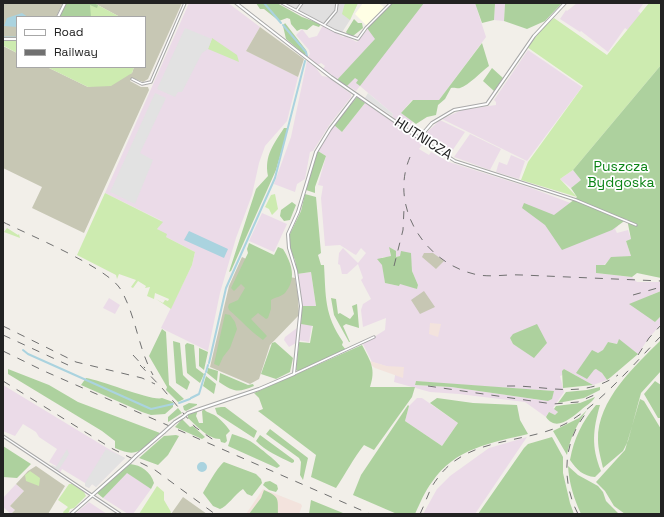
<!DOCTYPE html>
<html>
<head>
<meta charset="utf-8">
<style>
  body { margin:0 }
  #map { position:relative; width:664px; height:517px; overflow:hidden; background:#f2efe9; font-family:"Space Grotesk",sans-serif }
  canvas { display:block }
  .frame { position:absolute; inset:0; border:4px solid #222; pointer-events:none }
  .legend { position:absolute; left:16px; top:16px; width:130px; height:52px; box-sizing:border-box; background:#fff; border:1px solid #a7a7a7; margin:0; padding:5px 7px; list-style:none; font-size:12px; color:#222 }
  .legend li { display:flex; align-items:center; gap:8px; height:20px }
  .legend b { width:20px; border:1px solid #a7a7a7 }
</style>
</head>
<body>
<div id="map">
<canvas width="664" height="517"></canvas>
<div class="frame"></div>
<ul class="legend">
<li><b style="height:5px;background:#fff"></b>Road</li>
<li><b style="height:5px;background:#707070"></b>Railway</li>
</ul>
</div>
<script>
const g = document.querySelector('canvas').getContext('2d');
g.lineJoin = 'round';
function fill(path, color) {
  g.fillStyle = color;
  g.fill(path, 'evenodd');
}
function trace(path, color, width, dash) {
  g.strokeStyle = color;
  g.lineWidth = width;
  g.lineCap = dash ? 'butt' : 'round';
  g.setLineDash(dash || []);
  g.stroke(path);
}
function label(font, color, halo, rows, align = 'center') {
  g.font = font + ' "Space Grotesk",sans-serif';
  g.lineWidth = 3.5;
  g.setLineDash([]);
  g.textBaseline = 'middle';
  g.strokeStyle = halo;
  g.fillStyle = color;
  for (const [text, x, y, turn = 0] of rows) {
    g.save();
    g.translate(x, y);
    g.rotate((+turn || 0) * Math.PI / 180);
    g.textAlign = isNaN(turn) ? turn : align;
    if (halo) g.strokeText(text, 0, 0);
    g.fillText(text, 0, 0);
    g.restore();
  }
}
const residential = new Path2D(`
  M281,3h77l-8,17 -9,14z`);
const industrial = new Path2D(`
  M189,3h38l4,2 29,22 -14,24 52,26 -11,44 -22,25 -6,17 -7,32 -16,43 -16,55 -12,58 -47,-23 31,-63 3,-13 -29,-15 -9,-8 5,-8 -57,-28z
  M392,3h83l11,34 -47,63h-27l-11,13 12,8 -5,7 -12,-8 -4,-4 1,-2 -33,-28 -4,5 -33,-22 2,-3 -4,-3 -3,2 -10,-8 2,-3 -1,-4 -13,-15 6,-6 7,9 8,-2 6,-11 20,12 2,-1 12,6 11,-13 -1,-1z
  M577,3h67l-6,8 8,7 -13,16 -8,-6 -17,24 -27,-21 -1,1 -20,-13 6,-9 1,1z
  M495,4h10l-1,17 -10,-1z
  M528,50l54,37 -55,74 -85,-42 20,-9 34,-5v-3l-2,-2z
  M307,61l9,7 6,8 6,1 23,17v3l-21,27 -17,27 -3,1 -5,27 -8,5 -2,8 -21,-8 17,-47z
  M365,103l58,40 -4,6 10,6 2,-3 18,10 82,26 87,33v5l-3,3 2,4 11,-3 3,9 -5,2 5,15 -20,2 -15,15 36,4 5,5h24v9l-10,4 4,27 6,-6v8l-13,15 -10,15 -19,-14 -2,4 -9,-2 -5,9 -5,2 -4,17 3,-1 5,4 5,7 -14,5 -29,-16 -1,6 -3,1 4,16 -11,16 5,3 -3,5 -6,-4 -3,5 -21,-15 -66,-8 -29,-2 -36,-10 2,-13 -24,-7 -9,-18 22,-14 1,-12 -23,9 -2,-17 2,-6 8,-5 -10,-19 2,-2 -5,-14 -11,10h-5l-2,-9 -2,-1 1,-11 4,-5 15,15 8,-10 -5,-5 -5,7 -2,-1 -14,-9 -15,1 -4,-48 2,-12 -5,-1 8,-29 -8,-5 16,-26 8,7zM389,248l7,9 14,-4 2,18 6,14 -1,4 -8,-4 -9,-1 -1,2 -14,-3 -3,-26h9zM510,338l37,5 -12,14 -22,-13zM416,381l48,4 89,6 -5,10 -97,-14 -36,-2z
  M440,120l25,12 -15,22 -27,-18z
  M470,134l31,15 -11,21 -36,-13z
  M511,155l14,6 -6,18 -23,-7 3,-10 8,3z
  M573,170l8,10 -10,8 -11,-9z
  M262,213l25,11 -13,28 -25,-11z
  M311,272l5,35 -14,-1 -5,-32z
  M109,298l11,7 -5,9 -12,-6z
  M301,324l11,1 -3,17 -11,-2z
  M297,328l-1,15 -7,4 -5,-7 1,-3z
  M3,385l104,63 18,10 -29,29 -4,-3 -3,4 -4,-2v-3l-23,-14 -2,4 -6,-4 2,-3 -7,-4 8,-13 -18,-12 -3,-5 -13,-8 -8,12 -12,-5z
  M417,398h5l36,25 -16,23 -37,-25 4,-15z
  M527,437l-52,77h-52l14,-25 13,-13 39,-28z
  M127,472l24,17 -18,25h-5l-25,-16z
  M16,484l8,7 -14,15 5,4 -4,4 -8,-7v-9z
  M89,502l18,12h-32z`);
const education = new Path2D(`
  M363,3h15l6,4 -17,19 -12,-12z`);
const military = new Path2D(`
  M430,323l11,1 -3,13 -9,-3z
  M370,361l16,5 18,1 -1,11 -28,-10 -4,-3z
  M263,489l38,15 1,2 -3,8h-53z`);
const construction = new Path2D(`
  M3,3h60l-7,14h-39v21h-14z
  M94,3h88l-34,76 -5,3 -11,-4 -2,3 11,6h7l1,3 -65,143 -52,-25 10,-21 -39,-19v-122l14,7v14h30l41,20 44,-14 2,-6h11v-50h-25z
  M260,27l44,32 -6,18 -52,-26z
  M424,253h9l11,8 -8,8 -14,-12z
  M242,257l38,18 15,3 3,18 1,19 -29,30 -11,34 -9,5 -40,-17 19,-81z
  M424,291l11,16 -15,7 -9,-14z
  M36,466l29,20 -17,28h-37l4,-4 -5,-4 14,-15 -8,-7 12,-13z
  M183,497l24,17h-36z`);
const grass = new Path2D(`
  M67,3h27l26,14h-61z
  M345,3h13l-8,17 -8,-6z
  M649,3h12v62l-88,105 -13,9 17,18 -56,-17 7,-18 55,-76 -56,-39 17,-20 10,-9 53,37z
  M212,38l25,17 2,7 -31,-13z
  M4,40l13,1v12l-13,-7z
  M47,67h87l-2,6 -21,13 -23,1z
  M105,193l58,29 -6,7 10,5 -1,3 29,15 -3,13 -21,44 -15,-10 7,4 2,-3 -8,-3 11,4 1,-2 -14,-6 -1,6 -7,-3 3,-9 -5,1 1,-2 -8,-5 -5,7 -2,-1 5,-7 -17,-6 -2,5 -1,-4 -39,-20z
  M275,194l3,15 -6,6 -3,-6 -4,-2 6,-12z
  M7,228l11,7 1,-1 1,4 -16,-6z
  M30,471l10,7 -1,8 -13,-5 -1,-6z
  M69,484h3l12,8 2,4 -12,12 -4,1 -2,5h-4l-1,-2 5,-5 -10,-7z
  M157,486l7,6v8l7,12 -1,2h-31z`);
const forest = new Path2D(`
  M67,3h27l4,2 -1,3 -7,-3 1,12h-32z
  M256,3h21l25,14 19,7 -2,3 -6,-2 -6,5 -6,-1 -4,2 -6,-7 -1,-5 -3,-1 -8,3 -15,-12h-4z
  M392,3h32l-64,83 -4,-3 2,-3 -3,-2 -8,8 -10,-6 38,-41 -8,-11z
  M475,3h87l-17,18 -18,8 -23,-8 1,-17h-10l-1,16 -12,3z
  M354,19l4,4h4l1,5 -10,8 -5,-1 -2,-3z
  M285,23l21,27 1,3 -2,2 -19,-16 -3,-13z
  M482,43l7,23c-8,6 -20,19 -29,22 -2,1 -6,-1 -9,0l-6,11 -7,6 -2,10 -9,2 -11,7 -15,-11 12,-13h26z
  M661,65v213l-24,-5 -5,4 -36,-4v-8h9l6,-8 20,-1 -5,-15 5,-2 -4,-20 -15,11 -50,20 -17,-25 -23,-17 2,-5 30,12 21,-16 2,-2 -6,-9 10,-8 -8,-10z
  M492,68l11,10 -9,13 -11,-10z
  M357,97l8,6 -23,29 -8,-7z
  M284,128h3v4l-11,38 -45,101 -2,1 27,-83 12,-13c-4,-21 6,-32 16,-48z
  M318,151l8,5 -11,31v6l-9,-3 6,-28z
  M305,194l11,3 5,56 -3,2 3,10h3c2,32 0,49 19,77l-1,3 4,5 -48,21 -2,-1 3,-28 11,1 3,-17 -12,-2 1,-18h14l-5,-34 -14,2 -2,-14 -7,-14 1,-10 12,-25z
  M292,202l4,3 -6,15 -6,1 -4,-5 1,-6z
  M249,243l25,12 4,-8 5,2c9,15 14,30 2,44 -4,4 -10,4 -14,7v9l-3,9 -2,1 -8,-6 -7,6 16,17 -4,4c-13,-9 -22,-20 -34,-30l-1,-3 1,-3 9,-4 7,-12 -4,-4 -7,7 -3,-3 17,-35 -1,-4z
  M389,247l7,4v6l4,-1 1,-5 10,2 1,18 6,14 -1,4 -17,-5 -1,2 -14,-3 -3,-18 -5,-6 14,-3z
  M661,291v25l-6,6 -26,-18z
  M331,298l5,1 2,15 2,-1 10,6 4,-5 -2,-8 5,-2 2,24 -13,-4 -3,2 7,16h-1l-15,-27z
  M225,314l5,1 5,7 2,7 -7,19 -7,9 -4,9 -5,-2z
  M537,324l10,19 -13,15 -21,-14 -3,-6 3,-4z
  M162,329l4,3 3,53 15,14 -6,3 -12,-12 1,-3 -18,-31z
  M619,339l19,15 -27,23 -4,3 -5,-7 -6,-4 -2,1 -7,9 -11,-6 16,-23 6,3 5,-3 5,-8 9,2z
  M661,340v31l-20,22 -13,48 -5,10 -20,17c-2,-9 -5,-19 -5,-28 -1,-40 37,-74 63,-100z
  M173,341l7,2 3,32 7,7 -3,8 -11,-7z
  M275,342l18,16 -3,14 -14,7 -15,-5 11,-31z
  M187,343l7,2 2,23 8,6 -4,9 -13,-10 -2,-28z
  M362,345c9,17 14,24 8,42h45l-3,10 -38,53 -10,-5c-11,14 -18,28 -28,43l-25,-11 5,-22 -58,-44 5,-2 -4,-11 -5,-5z
  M199,348l9,4 -4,18 -5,-4z
  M208,368l10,3 -1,10 -10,-8z
  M8,369l41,16 29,17 82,31c-19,16 -21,26 -45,15v-7l-13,-10 -94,-57z
  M564,369l29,16 -30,3 -1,-17z
  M220,373l28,12 5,-1 1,2c-16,7 -20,6 -35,-4z
  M206,376l10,8 -2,10 -11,-8z
  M86,378c15,2 68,24 76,20l11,4v5l-8,7 -14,1 -9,-3 -61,-27z
  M416,381l138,10 -2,8 -4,2 -97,-14 -36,-2z
  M655,381l6,4v33h-3l-14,-24z
  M600,387v3l-16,8 -26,5 8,-11 21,-2z
  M595,397c-2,5 -10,9 -14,13 -10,8 -25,22 -35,7l3,-5 6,3 3,-3 -4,-3 2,-3 24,-3z
  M437,398l36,5 44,2 3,15 8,14c-37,9 -73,14 -96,48 -7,9 -12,21 -17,32h-18l-44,-19 8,-20 47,-70 1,1 -4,15 37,25 16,-23 -28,-20z
  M640,399l4,2 17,28v85h-36l-11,-8 -9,-15 -9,-9 29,-32z
  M189,403l8,1v1l-11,6 -2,-1 -1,-4z
  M596,405h4c-7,25 -9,41 1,66l-6,6c-12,-1 -18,-7 -25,-17 4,-22 12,-38 26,-55z
  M221,407h4l32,24 -3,7 -37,-24 -2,-6z
  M178,408l4,5 -14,9v-5z
  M204,409c3,4 5,3 8,5 6,2 15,12 18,17l-4,4 1,6 -2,2 -4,-1 -1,-3c-12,0 -23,-13 -32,-21v-3l10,-5 -2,6 3,7h4l-1,-12z
  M587,410c-10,14 -17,28 -20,45l-14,-24 26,-13z
  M182,419l8,8 3,-1 12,11 -3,2 -27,-12z
  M270,429l38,29 -5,22 -3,-5 1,-13 -2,-4 -33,-24z
  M232,434c6,2 13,4 18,7 5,3 28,21 30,25l-3,2 -49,-22z
  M176,435l3,1 -11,19 -10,10 -19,-7 25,-22z
  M260,435l34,25v2l-2,1c-12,-6 -27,-12 -36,-22z
  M552,437l11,20v16l7,30 4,11h-96l46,-66 4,-4z
  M3,446l28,18 -14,14 -14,-1z
  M224,462l32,12 5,5 1,4 -10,13 -5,-2 -4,-5c-8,5 -16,18 -23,20l-7,-3 -10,-13c4,-7 16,-28 21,-31z
  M130,464c11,1 21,8 24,19l-3,6 -24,-16 -24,25 -6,-5z
  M568,466l10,9 20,11 5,6 3,9 13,13h-38c-7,-15 -12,-31 -13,-48z
  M270,481l7,4 1,4 -2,3 -7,-2 -6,-5 2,-3z
  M264,490c15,7 14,7 14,24h-29l12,-16z
  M311,500l32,13 -34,1z`);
const parking = new Path2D(`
  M185,28l27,11 -4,10 -6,4 -20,39h-4l-3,5 -18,-8z
  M155,93l11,5 -26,55 13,7 -18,44 -25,-12z
  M368,93l25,21 -1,2 -27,-18z
  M67,449l2,5 -11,17 -7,-5 1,-1 4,2z
  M106,449l19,9 -29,29 -4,-3 -3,4 -4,-2v-3z`);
const water = new Path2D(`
  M22,13l6,4h-11v10l-13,-1 3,-8z
  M189,231l39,18 -4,9 -40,-18z
  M197 467a5 5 0 1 1 10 0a5 5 0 1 1-10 0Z`);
const stream = new Path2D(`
  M3,37h14`);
const canal = new Path2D(`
  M264,3l17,20
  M283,25l23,27 1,4
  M23,350l5,4 123,55 22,-5
  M209,363l17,-75 49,-110 30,-117
  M206,372l2,-7
  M191,398l8,-4 6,-20
  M179,403l11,-4`);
const minor = new Path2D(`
  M282,3l53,28 23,8 8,-11 25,-25
  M297,10l5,-7
  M325,24l11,-13 1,-8
  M132,79l10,5 9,-2 34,-79
  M419,138l36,23 121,39 60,25
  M294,374l80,-37
  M3,436l117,78`);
const tertiary = new Path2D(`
  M236,3l95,74 88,61 13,-15 22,-13 33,-6 47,-68 31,-33
  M58,17l7,-14
  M3,39h14
  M188,413l71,-24 35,-15 7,-68 -5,-35 -7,-23 -1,-14 10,-22 18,-60 14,-23 26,-34
  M175,422l8,-5
  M136,456l28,-24
  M71,514l59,-52`);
const rail = new Path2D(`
  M410,157c-21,49 14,105 64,117 15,4 32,0 48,1 46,2 93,4 139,6
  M3,222c26,13 106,46 118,68 15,26 17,58 32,85
  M394,266l9,-36 1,-21
  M633,295l28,-8
  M3,326l73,36 66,16 13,6
  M3,335l65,30
  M3,351l41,20 326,143
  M133,355l12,13
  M638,355l11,-17 12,-13
  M140,365l22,23 33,39 20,14
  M3,381l108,67 44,22 60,44
  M428,386l125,18 25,-2 21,-9
  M507,386c41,-1 74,14 111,-11
  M420,514c6,-12 9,-25 17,-35 30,-43 86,-34 128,-55 32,-17 70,-61 96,-88
  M578,514c-17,-33 -15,-73 9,-102`);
const tertiaryBridge = new Path2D(`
  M183,417l5,-4
  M164,432l11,-10
  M130,462l6,-6`);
const streetNames = [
  ["HUTNICZA",423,139,33]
];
const parkNames = [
  ["Puszcza",621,167],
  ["Bydgoska",621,183]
];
fill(residential, '#e0dfdf');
fill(industrial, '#ebdbe8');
fill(education, '#ffffe5');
fill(military, '#f3e3dd');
fill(construction, '#c7c7b4');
fill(grass, '#cdebb0');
fill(forest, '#add19e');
fill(parking, '#e2e2e2');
fill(water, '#aad3df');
trace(stream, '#aad3df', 1);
trace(canal, '#aad3df', 2);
trace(minor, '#a9a9a9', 3.5);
trace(tertiary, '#a9a9a9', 4);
trace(minor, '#fff', 1.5);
trace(tertiary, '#fff', 2);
trace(rail, '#707070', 1, [8, 8]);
trace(tertiaryBridge, '#a9a9a9', 4, []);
trace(tertiaryBridge, '#fff', 2);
label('14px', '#222', '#fff', streetNames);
label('14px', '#0c8416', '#fff', parkNames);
</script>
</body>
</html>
